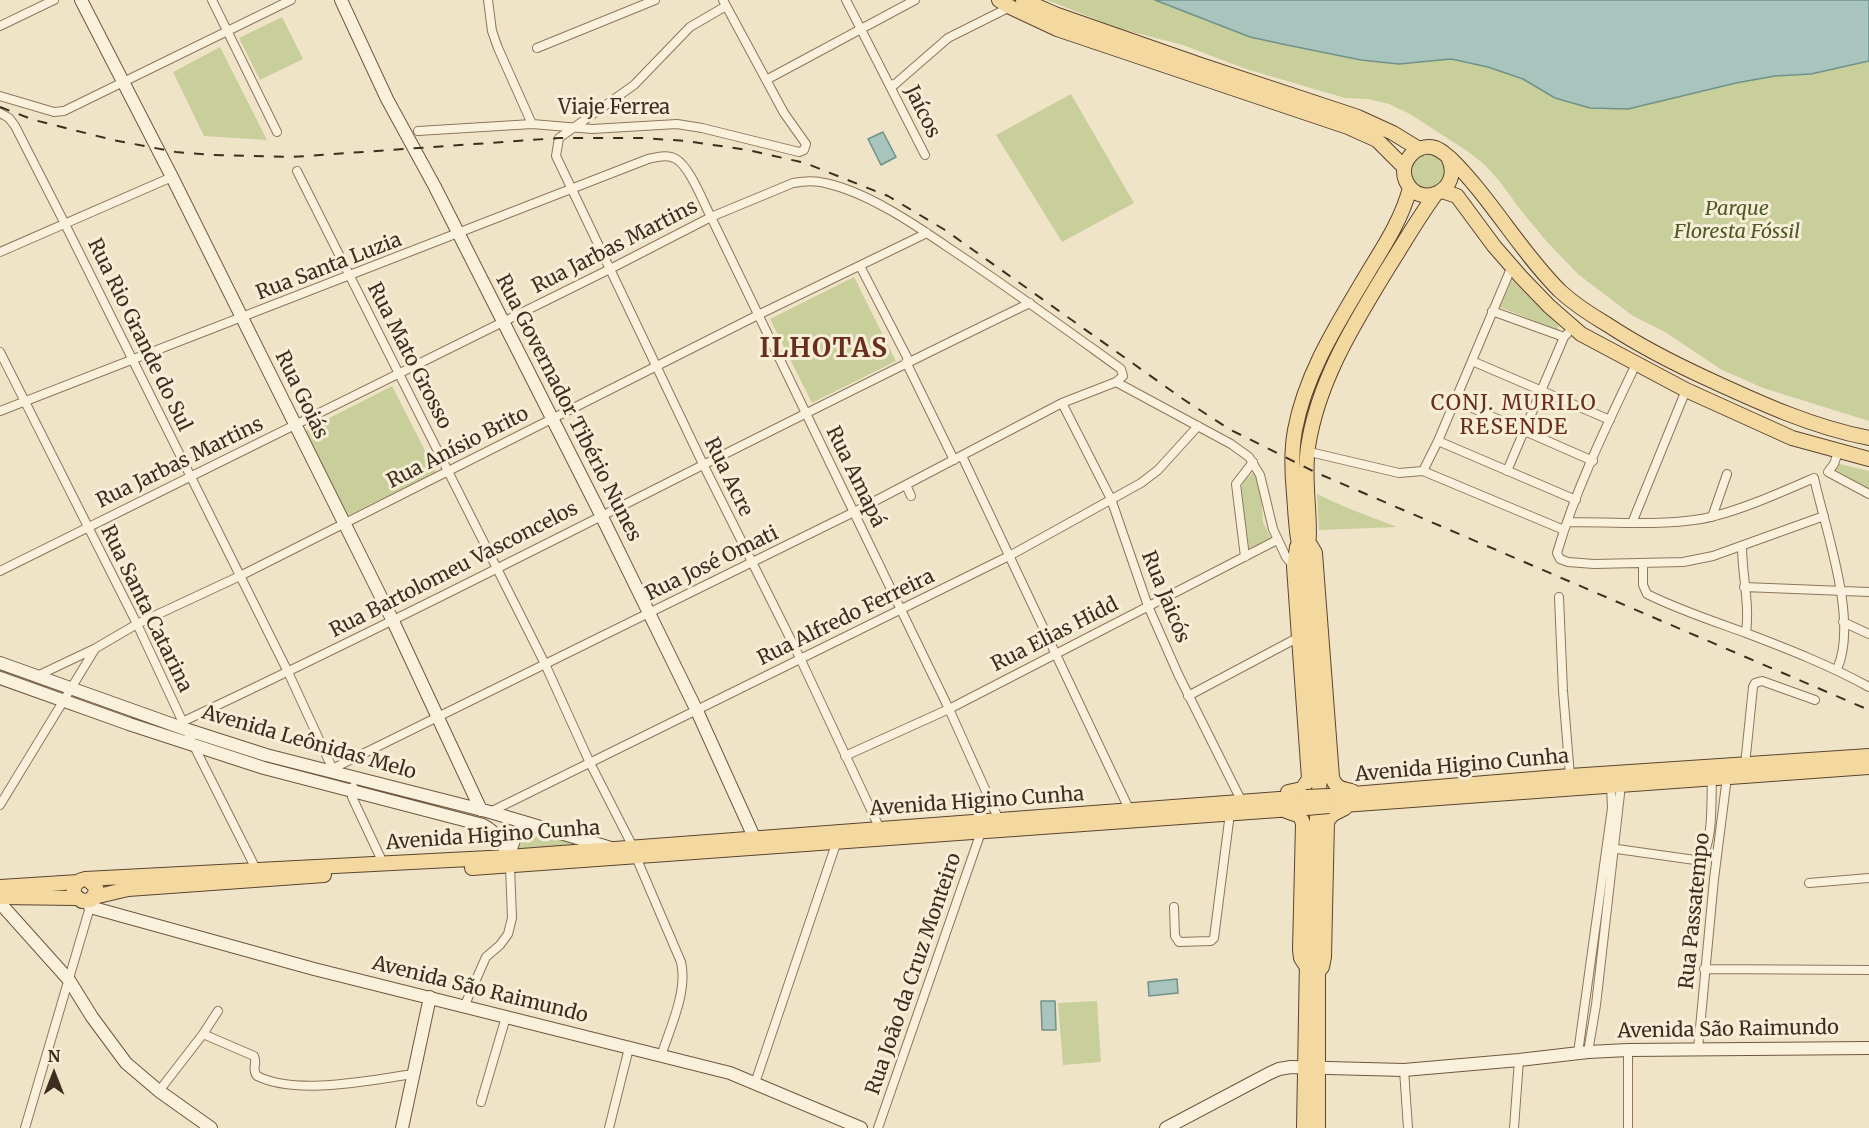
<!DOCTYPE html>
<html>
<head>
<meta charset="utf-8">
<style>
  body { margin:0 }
  #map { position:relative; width:1869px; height:1128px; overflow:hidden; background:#f0e4c8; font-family:Merriweather,serif }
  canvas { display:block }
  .north { position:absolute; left:24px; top:1044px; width:60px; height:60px; -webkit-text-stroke:4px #f7eed8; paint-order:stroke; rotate:0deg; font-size:16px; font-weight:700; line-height:24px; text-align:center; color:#3d2e20 }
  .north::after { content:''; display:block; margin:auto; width:21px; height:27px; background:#3d2e20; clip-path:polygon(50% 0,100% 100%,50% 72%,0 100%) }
</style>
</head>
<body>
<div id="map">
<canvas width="1869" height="1128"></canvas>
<div class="north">N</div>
</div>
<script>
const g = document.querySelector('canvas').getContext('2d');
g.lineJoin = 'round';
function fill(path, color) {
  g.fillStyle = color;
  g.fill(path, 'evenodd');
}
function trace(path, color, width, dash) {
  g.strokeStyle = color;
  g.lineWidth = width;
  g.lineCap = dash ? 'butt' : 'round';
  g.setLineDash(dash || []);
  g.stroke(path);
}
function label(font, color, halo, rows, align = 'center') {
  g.font = font + ' Merriweather,serif';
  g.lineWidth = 6;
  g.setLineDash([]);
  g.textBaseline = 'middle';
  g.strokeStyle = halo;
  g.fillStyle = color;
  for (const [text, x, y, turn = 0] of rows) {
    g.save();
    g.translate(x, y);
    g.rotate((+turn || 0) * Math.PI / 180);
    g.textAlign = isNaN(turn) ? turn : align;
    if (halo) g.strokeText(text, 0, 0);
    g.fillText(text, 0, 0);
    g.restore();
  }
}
const green = new Path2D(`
  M1047,0h108l95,37 37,8 74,15 38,4 52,-5 37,8 35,12 32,19 73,11 108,-26 39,-7 36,-2 58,-13v360l-106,-33 -20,-9 -21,-9 -57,-38 -32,-16 -54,-41 -32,-33 -28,-34 -18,-25 -16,-18 -18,-14 -57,-37 -21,-10 -21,-5 -23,-1 -99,-29 -63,-24 -63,-16z
  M282,17l21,42 -43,21 -21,-42z
  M220,47l47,93 -63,-4 -31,-64z
  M1071,94l63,109 -72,39 -66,-107z
  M1410 171a18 18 0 1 1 36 0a18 18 0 1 1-36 0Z
  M854,277l42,84 -84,42 -42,-84z
  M1512,280l47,46 -2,4 -57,-23z
  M392,386l44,86 -89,44 -43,-85z
  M1836,463l33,8v19l-36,-22z
  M1255,471l6,21 2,30 9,18 -23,8 -8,-57 2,-10z
  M1317,494l28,13 52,20 -78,3z
  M524,835l55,7 2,3 -65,6 3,-12z
  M1097,1001l4,61 -38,3 -5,-62z`);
const water = new Path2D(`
  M1155,0h714v61l-58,13 -36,2 -39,7 -108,26 -38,-1 -35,-10 -32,-19 -35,-12 -37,-8 -52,5 -38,-4 -74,-15 -37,-8z
  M883,132l13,25 -15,8 -13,-26z
  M1177,979l1,14 -29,3 -1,-14z
  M1041,1001h14l1,29h-14z`);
const street = new Path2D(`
  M212,0l65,132
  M488,0l4,31 6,17 34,76
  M846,0l79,155
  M726,6l-36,21 -56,58 -75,53 -3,18 147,308 97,194 80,171
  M0,26l54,-26
  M537,48l118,-48
  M766,80l149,-80
  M890,84l4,1 54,-47 62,-31
  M0,96l54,16 10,-1 227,-111
  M0,113l9,5 6,8 50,98 223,448 46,100
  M418,131l114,-7 60,5 85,-5 25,4 97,24 5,-2 2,-6 -22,-31 -61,-113
  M297,171l248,493 45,99 43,84
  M0,252l172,-75
  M860,266l49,95
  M1492,311l72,26 3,-3
  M0,352l137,272 56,120 65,129
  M1472,361l138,59
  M906,362l48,98
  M1636,364c-29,61 -60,124 -79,189l3,6 8,3 26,2 89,-2 30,-6 111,-40
  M1454,400l139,61
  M1062,403l49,96 37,107 30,68 64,128
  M0,411l648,-252c10,-2 19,-5 28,0 14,8 27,43 35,58l238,492 50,111
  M1438,441l138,59
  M1838,452l-4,12 -6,8 41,22
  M1314,453l85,20 24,-2 141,59
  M962,456l168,355
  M1423,471l15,-30 74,-175
  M1507,471l57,-134
  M906,485l5,11
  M1712,517l15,-43
  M1568,522c44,0 90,4 133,-3 34,-6 81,-27 113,-41 11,50 45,144 23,191
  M1632,523l54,-133
  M1742,546c0,29 8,58 4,87
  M1245,557l-9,-73 17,-22
  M1643,563v22l4,9c32,16 66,27 99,39 42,16 83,32 123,54
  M0,571l610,-302 101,-52 82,-34c11,-2 21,-3 32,0 42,9 89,41 124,65 59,39 115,80 172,121l2,7 -7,6
  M1744,587l125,5
  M1559,597l4,94 7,85
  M1843,622l26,12
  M37,676l59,-28 41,-24 103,-48 518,-261 169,-82
  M1188,696l111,-59
  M182,722c285,-134 564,-282 848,-419
  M845,756l104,-47 328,-169
  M1745,765l8,-78 2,-4 7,-2 53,19
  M332,769l522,-257 208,-109 54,-21 115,62 18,13 11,18 13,54 13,28 8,10
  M353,787l-1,10 31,66
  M0,805l95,-156
  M490,812l521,-257 130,-72 17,-13 40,-44
  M1610,848l85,12c5,-2 8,-4 10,-9 8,-20 6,-52 7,-73
  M636,857l45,105c7,29 -11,66 -20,94
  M1809,883l60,-5
  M1174,907l1,29 4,6 32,-1 3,-3 16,-125
  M1704,969l165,1
  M464,1007l22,-50 14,-12 8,-11 4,-16 -2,-52
  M203,1034l51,22c4,7 -3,13 3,20 41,20 112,4 157,-2
  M1698,1049l16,-170 13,-102
  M1588,1052l8,-47 25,-220
  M1578,1053l34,-245 -1,-23
  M1404,1070l4,58
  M755,1083l82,-242
  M159,1091l44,-57 15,-23
  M481,1102l25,-85
  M25,1128l65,-221
  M609,1128l20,-80
  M878,1128l103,-296
  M1514,1128l5,-68
  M1628,1128v-78`);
const secondary = new Path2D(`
  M81,0l91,177 220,442 89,191
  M341,0l46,99 48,88 166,328 96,196 57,126
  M0,663l185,66 81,26 224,57 121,36
  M0,678l129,46 135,44 219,57c14,7 24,23 26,38
  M508,857l9,-25 10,-5h8
  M88,901l2,6 224,62 416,104 131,55
  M0,903l69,77 23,37 34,46 33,28 52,37
  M402,1128l28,-131
  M1166,1128l104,-55 9,-4 12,-2 113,3 115,-10 69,-8 40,-2 241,-2`);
const primary = new Path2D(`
  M999,0l11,7 47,22 291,98 29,13 27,27
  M1023,0l32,14 146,51 157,52 35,16 26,16
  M1448,157c17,33 -29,54 -42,24 -8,-18 10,-39 29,-33 6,2 10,6 15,10 41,40 69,92 110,133 14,13 31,24 48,34 32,21 65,38 100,54 52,24 104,48 161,59
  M1442,191l15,5 37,50 27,31 28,29 32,28 105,56 106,48 77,21
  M1311,546l4,7 17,224c3,11 10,12 20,14
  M1305,566c10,-39 -3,-80 3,-119 10,-66 46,-123 80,-179 16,-25 30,-50 47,-73
  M1288,792l14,-3 7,-10 -15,-212 3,-20
  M1329,796l241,-20 299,-20
  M1329,806l540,-39
  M1286,811l14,5 3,7 -3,127 1,8 6,9
  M472,868l834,-60
  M88,880l8,7 -1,7 -4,6 -9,1 -8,-6c-1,-9 2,-14 11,-16l423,-22 798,-60
  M0,887l78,-5
  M0,897l76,1
  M94,897l34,-8 196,-14
  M1313,951l4,-133 4,-55 -16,-197c-9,-24 -9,-47 -11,-72 -2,-21 -3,-43 1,-64 11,-59 45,-110 75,-161 16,-26 32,-51 40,-81
  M1318,971l4,-4 2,-10 3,-136 6,-7 12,-6
  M1304,1128l3,-169 6,-8
  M1318,1128v-166`);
const rail = new Path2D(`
  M0,107l34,13 79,20 63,12 37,3 79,2 267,-19h83l44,3 62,9 57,13 83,33 57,34 238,169 46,30 88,44 552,237`);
const primaryBridge = new Path2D(`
  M1306,797l23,-1
  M1306,808l23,-2`);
const streetNames = [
  ["Viaje Ferrea",614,108],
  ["Jaícos",922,112,64],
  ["Rua Jarbas Martins",615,247,-27],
  ["Rua Santa Luzia",329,267,-21],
  ["Rua Rio Grande do Sul",139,335,64],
  ["Rua Mato Grosso",409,356,63],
  ["Rua Goiás",301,395,64],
  ["Rua Governador Tibério Nunes",568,408,63],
  ["Rua Anísio Brito",458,448,-27],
  ["Rua Jarbas Martins",180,463,-26],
  ["Rua Acre",728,477,64],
  ["Rua Amapá",855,477,64],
  ["Rua José Omati",712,564,-26],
  ["Rua Bartolomeu Vasconcelos",454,570,-27],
  ["Rua Jaicós",1165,597,68],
  ["Rua Santa Catarina",146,609,64],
  ["Rua Alfredo Ferreira",846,618,-26],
  ["Rua Elias Hidd",1055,635,-27],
  ["Avenida Leônidas Melo",309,743,16],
  ["Avenida Higino Cunha",1462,766,-5],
  ["Avenida Higino Cunha",977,802,-4],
  ["Avenida Higino Cunha",493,836,-4],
  ["Rua Passatempo",1695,911,-84],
  ["Rua João da Cruz Monteiro",914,974,-71],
  ["Avenida São Raimundo",480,990,14],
  ["Avenida São Raimundo",1728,1030,-1]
];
const parkNames = [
  ["Parque",1737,209],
  ["Floresta Fóssil",1737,232]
];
const neighbourhoodNames = [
  ["CONJ. MURILO",1514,404],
  ["RESENDE",1514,428]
];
const districtNames = [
  ["ILHOTAS",824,350]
];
fill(green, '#c9cf9b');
fill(water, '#a9c4bc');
trace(water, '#6f938a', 1.5);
trace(street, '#8d765c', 10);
trace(secondary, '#6f573f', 14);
trace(primary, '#5b4430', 16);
trace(street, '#faf1dc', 8);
trace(secondary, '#faf1dc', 12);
trace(primary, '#f3d9a0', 14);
trace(rail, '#3d2e20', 2, [10, 10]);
trace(primaryBridge, '#5b4430', 16, []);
trace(primaryBridge, '#f3d9a0', 14);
label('20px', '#3d2e20', '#f7eed8', streetNames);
label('italic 20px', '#4d5a26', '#f7eed8', parkNames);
g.letterSpacing = '1.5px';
label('21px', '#6b2e1e', '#f7eed8', neighbourhoodNames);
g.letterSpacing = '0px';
g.letterSpacing = '1.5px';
label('bold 26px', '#6b2e1e', '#f7eed8', districtNames);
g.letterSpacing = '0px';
</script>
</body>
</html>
